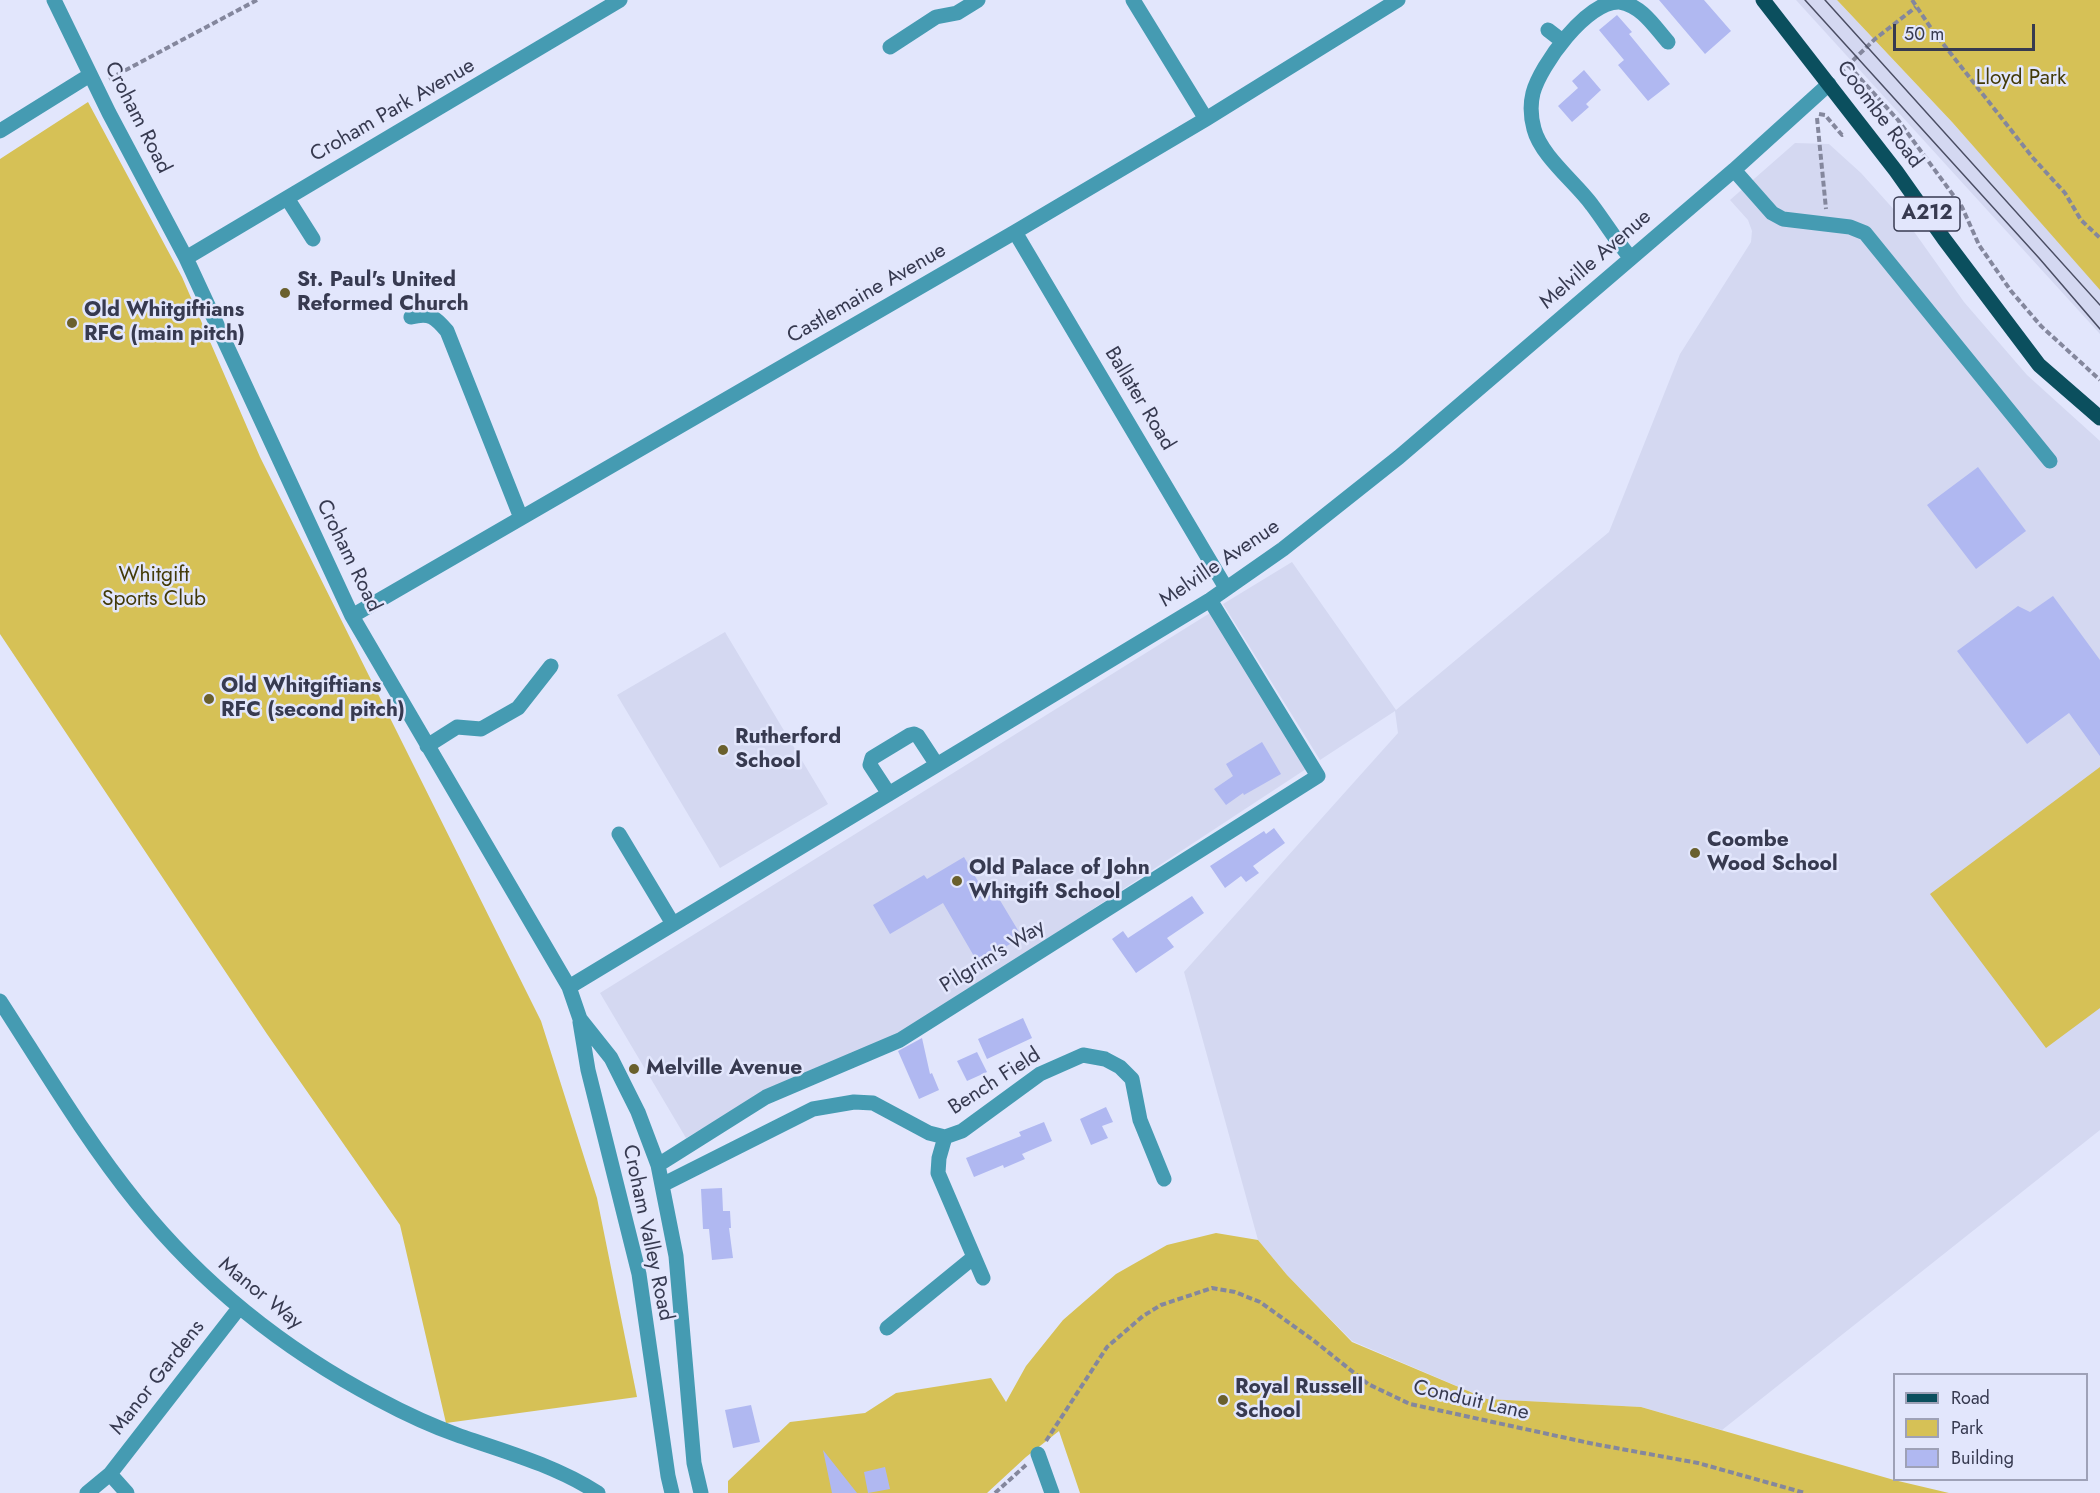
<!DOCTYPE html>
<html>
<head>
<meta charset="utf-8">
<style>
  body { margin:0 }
  #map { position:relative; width:2100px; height:1493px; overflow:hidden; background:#e2e6fc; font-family:Jost,sans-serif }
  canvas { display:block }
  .legend { position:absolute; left:1893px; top:1373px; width:195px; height:108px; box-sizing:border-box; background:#e2e6fc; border:2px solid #9ea1b7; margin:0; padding:8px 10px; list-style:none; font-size:18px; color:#373a50 }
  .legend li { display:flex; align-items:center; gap:12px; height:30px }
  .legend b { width:30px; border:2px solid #9ea1b7 }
  .scale { position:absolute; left:1893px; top:24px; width:142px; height:27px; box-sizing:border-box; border:3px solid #373a50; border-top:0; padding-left:8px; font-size:18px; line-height:21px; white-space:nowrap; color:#373a50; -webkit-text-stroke:4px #e2e6fc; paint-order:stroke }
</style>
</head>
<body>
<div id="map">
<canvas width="2100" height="1493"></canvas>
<ul class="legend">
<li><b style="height:8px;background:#0b4f5e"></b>Road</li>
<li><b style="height:16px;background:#d6c156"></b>Park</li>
<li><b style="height:16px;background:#b0b8f1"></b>Building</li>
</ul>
<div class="scale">50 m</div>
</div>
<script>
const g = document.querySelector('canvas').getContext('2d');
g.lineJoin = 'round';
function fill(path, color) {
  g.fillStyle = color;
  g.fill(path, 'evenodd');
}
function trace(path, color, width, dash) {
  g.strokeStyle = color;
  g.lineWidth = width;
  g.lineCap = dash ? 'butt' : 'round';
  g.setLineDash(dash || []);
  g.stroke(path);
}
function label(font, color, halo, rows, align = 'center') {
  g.font = font + ' Jost,sans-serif';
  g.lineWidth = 5;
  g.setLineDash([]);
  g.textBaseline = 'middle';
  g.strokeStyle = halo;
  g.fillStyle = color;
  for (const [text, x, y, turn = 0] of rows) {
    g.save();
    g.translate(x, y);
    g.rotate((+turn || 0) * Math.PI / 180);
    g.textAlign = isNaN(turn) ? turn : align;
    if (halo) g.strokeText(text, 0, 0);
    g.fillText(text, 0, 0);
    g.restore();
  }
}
const built = new Path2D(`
  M1796,0h41l115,122 148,167v45z
  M1795,143l34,1 32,29 54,60 49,69 63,73 73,66v689l-378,300 -81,-23 -154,-8 -135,-58 -65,-66 -29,-35 -74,-268 214,-239 -3,-22 -75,49 -97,-156 69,-42 104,148 213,-178 71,-178 71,-112 1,-11 -4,-11 -18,-20z
  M1210,613l96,156 -408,268 -134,56 -78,45 -86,-145z
  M725,632l103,172 -108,64 -103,-173z`);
const green = new Path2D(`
  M1837,0h263v290l-148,-168z
  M88,102l94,175 78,180 281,564 56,177 40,199 -191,26 -46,-198 -133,-191 -267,-400v-475z
  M2100,767v241l-54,40 -116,-154z
  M1216,1233l42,7 29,35 65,67 135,57 154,8 253,73 55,13h-869l-21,-62 -33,26 -39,36h-259v-12l62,-59 75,-9 31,-20 95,-15 15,24 20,-36 37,-46 53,-46 51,-29z`);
const building = new Path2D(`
  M1659,0h45l27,31 -26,23z
  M1617,15l15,17 -3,2 41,50 -22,17 -30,-36 6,-5 -25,-30z
  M1584,70l17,20 -15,14 3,3 -17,15 -14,-16 20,-18 -6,-7z
  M1978,467l48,64 -50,38 -49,-64z
  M2053,596l47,64v96l-31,-43 -42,31 -70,-93 61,-45 12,6z
  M1262,742l19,32 -37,21 -1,-2 -17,12 -12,-16 19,-13 -7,-12z
  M1274,828l11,15 -32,23 6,7 -13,9 -5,-6 -16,12 -15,-22 54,-35 2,3z
  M964,857l23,40 8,-5 27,45 -44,26 -35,-60 -53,31 -17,-29 51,-30 3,4z
  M1192,896l12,17 -37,25 7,9 -38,26 -24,-34 11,-8 5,7z
  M1023,1018l9,20 -45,21 -9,-20z
  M922,1038l8,36 2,-1 7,17 -20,9 -21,-48z
  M977,1052l10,20 -20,9 -10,-20z
  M1106,1107l7,15 -11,4 6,12 -17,7 -11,-26z
  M1044,1122l8,19 -30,13 3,5 -21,9 -1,-3 -29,12 -8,-19 55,-22 -2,-4z
  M722,1188l1,23h7l1,17h-2l4,30 -21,2 -3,-31h-6l-2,-40z
  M751,1405l9,37 -27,6 -8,-38z
  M823,1450l34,43h-25z
  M885,1467l5,22 -22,4 -4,-21z`);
const path = new Path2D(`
  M1912,0l21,31 100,127 32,35 16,27 19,18
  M1848,65l50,55 64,87 17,38 32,46 30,35 59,54
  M1840,73l35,-34 41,-32
  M109,79l148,-79
  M1870,113l14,-11
  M1819,114l6,1 17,20 3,-2
  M1817,118l9,91
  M1046,1441l61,-94 36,-31 18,-11 51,-17 23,4 25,10 53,38 55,44 42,20 184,40 104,19 107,30
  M995,1493l31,-28`);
const minor = new Path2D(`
  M54,0l55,113 77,145 166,358 217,371 11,32 31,39 27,54 20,53 18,91 18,207 7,30
  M1133,0l73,119
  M1548,30l13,10
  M890,47l46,-30 21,-4 21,-13
  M0,131l90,-56
  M1734,170l38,43 11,6 67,8 15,6 185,228
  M287,198l26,41
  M1015,232l211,356
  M1630,257c-14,-16 -25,-35 -38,-52 -16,-22 -51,-49 -58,-76 -3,-11 -4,-24 -1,-36 7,-27 54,-93 87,-91 22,4 34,24 48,40
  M186,258l434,-258
  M411,317c19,-5 24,0 36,14l74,187
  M352,616l663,-384 191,-113 192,-119
  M427,746l30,-19 24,2 37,-21 33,-42
  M889,794l-19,-29 2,-7 38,-23 4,-1 4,2 19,29
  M619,834l54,90
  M569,987l641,-387 73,-51 116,-92 335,-287 95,-86
  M0,1001c44,68 86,139 137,202 66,82 148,147 241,196 26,14 54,27 82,37 47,16 96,30 138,57
  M580,1022l8,48 51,204 29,202 4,17
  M945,1137l-6,21 -1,15 45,105
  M658,1165l108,-68 134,-57 418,-264 -108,-176
  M662,1185l151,-76 41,-7 19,1 56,30 16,4 17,-6 78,-57 43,-19 22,4 15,8 12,12 8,41 24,59
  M887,1328l87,-71
  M1038,1454l14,39
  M110,1474l17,19
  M87,1493l23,-19 129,-166`);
const major = new Path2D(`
  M1763,0l133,171 48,68 95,126 61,53`);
const tram = new Path2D(`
  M1805,0l234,258 61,71
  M1825,0l275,305`);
const markers = [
  [285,293,6,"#6a602d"],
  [72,323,6,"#6a602d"],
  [209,699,6,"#6a602d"],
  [723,750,6,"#6a602d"],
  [1695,853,6,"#6a602d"],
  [957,881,6,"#6a602d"],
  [634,1069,6,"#6a602d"],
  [1223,1400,6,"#6a602d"]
];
const shields = [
  [1927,214,66]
];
const shieldNames = [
  ["A212",1927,214]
];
const parkNames = [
  ["Lloyd Park",2021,79],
  ["Whitgift",154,576],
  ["Sports Club",154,600]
];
const streetNames = [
  ["Croham Park Avenue",393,111,-30],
  ["Coombe Road",1879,115,53],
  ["Croham Road",137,118,63],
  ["Melville Avenue",1596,260,-41],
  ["Castlemaine Avenue",867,294,-30],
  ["Ballater Road",1139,399,59],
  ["Croham Road",348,556,64],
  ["Melville Avenue",1220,564,-34],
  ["Pilgrim's Way",993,957,-32],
  ["Bench Field",995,1082,-33],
  ["Croham Valley Road",647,1233,78],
  ["Manor Way",260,1294,39],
  ["Manor Gardens",158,1378,-52],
  ["Conduit Lane",1471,1401,13]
];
const poiNames = [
  ["St. Paul's United",297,281],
  ["Reformed Church",297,305],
  ["Old Whitgiftians",84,311],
  ["RFC (main pitch)",84,335],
  ["Old Whitgiftians",221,687],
  ["RFC (second pitch)",221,711],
  ["Rutherford",735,738],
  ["School",735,762],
  ["Coombe",1707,841],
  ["Wood School",1707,865],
  ["Old Palace of John",969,869],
  ["Whitgift School",969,893],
  ["Melville Avenue",646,1069],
  ["Royal Russell",1235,1388],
  ["School",1235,1412]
];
fill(built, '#d4d8f1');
fill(green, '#d6c156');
fill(building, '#b0b8f1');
trace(path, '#84879d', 4, [6, 3]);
trace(minor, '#459bb2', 15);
trace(major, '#0b4f5e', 15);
trace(tram, '#4a4d63', 1.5);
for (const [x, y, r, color] of markers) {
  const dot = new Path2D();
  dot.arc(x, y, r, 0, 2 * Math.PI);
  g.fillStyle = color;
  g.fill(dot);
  trace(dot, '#e2e6fc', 2);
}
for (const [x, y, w] of shields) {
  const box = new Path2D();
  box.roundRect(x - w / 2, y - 17, w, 34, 4.5);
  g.fillStyle = '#e2e6fc';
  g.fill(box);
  trace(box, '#373a50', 1.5);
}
label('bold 20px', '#373a50', null, shieldNames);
label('21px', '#433a07', '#e2e6fc', parkNames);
label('21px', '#373a50', '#e2e6fc', streetNames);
label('bold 21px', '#373a50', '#e2e6fc', poiNames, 'left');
</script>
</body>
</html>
